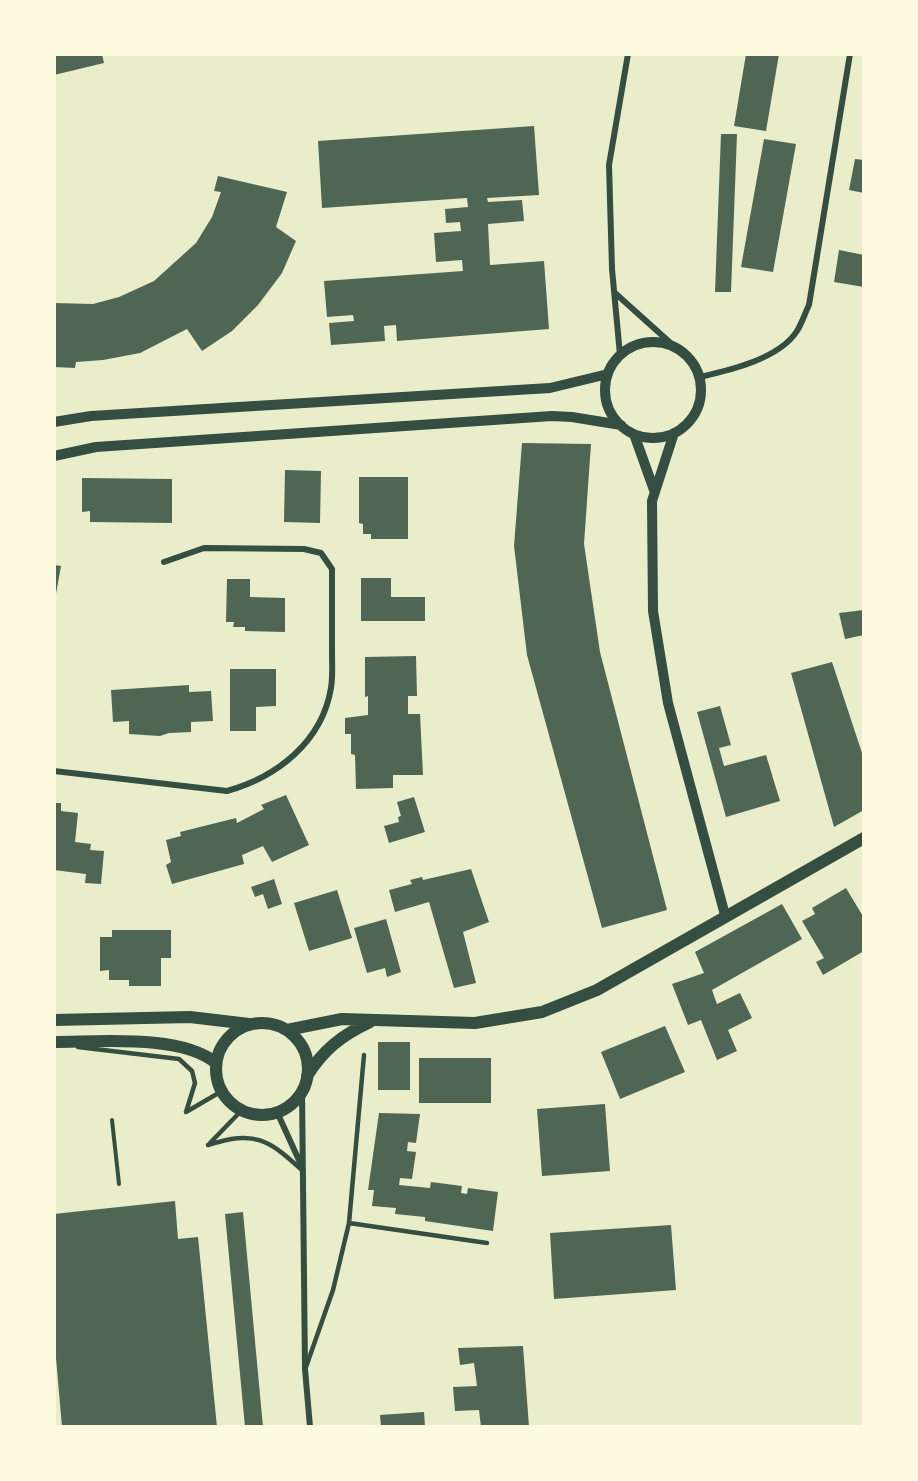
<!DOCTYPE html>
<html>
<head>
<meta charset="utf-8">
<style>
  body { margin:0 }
  #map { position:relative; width:918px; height:1481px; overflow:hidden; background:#e9edc9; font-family:"PT Sans",sans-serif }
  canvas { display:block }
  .frame { position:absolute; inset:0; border:56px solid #fefae0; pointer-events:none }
</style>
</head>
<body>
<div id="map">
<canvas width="918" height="1481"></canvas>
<div class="frame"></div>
</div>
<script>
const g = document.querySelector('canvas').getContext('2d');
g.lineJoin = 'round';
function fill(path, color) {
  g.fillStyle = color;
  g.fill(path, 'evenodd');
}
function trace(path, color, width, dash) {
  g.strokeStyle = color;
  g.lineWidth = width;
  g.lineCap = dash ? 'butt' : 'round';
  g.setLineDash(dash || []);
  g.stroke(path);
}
const building = new Path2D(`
  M54,54h48l2,9 -50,12z
  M746,54h33l-13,77 -32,-5z
  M534,126l5,69 -52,3 1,4 34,-2 2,21 -36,3 2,41 54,-4 5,68 -152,12 -1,-16 -12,1 1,15 -54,4 -2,-22 25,-2 -1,-6 -26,2 -3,-36 139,-10 -1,-11 -26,2 -2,-29 27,-2 -1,-9 -14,1 -1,-14 23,-2 -1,-9 -145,10 -4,-67z
  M721,134h16l-6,158h-16z
  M764,139l32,5 -23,128 -32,-5z
  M855,159l9,1v33l-15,-3z
  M218,176l69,16 -11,35 20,14 -14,32 -24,32 -26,26 -30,20 -15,-22 -47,24 -37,7 -27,2 -1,6 -21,-1v-64l39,1 26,-7 35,-16 42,-38 16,-26 9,-25 -7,-1z
  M839,250l25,5v32l-30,-5z
  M522,443l69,1 -7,100 16,108 67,258 -65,18 -75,-273 -13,-109z
  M285,470l36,1 -1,52 -36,-1z
  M359,477h49v62h-37v-5h-8v-10l-4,-1z
  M82,478l90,1v44l-82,-1v-11l-8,1z
  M54,565l7,1 -6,33h-1z
  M361,578h30v19h34v24h-64z
  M227,579h23v18l35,1v34l-40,-1v-4h-12l1,-5h-8z
  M864,610v25l-19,4 -6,-26z
  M416,656l1,40h-9v18h12l3,61h-30v13l-37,1 -1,-34 -4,-1v-20h-6v-16l23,-3v-19l-3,1v-40z
  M832,662l32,97v51l-30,17 -43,-154z
  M230,669h46v37l-20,1v24h-26z
  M189,685v7l22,-1 2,30 -22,1v10l-22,1 -9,3 -31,-2v-13l-16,1 -2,-32z
  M720,706l11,39 -12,3 5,18 42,-11 14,46 -54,16 -29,-105z
  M286,795l23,50 -37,17 -9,-16 -21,9 2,9 -72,20 -6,-19 5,-3 -5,-22 15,-4 -1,-4 56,-14 1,5 27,-14 -3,-4z
  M414,797l11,35 -36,11 -5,-17 15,-4 -1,-5 3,-1 -4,-14z
  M54,803h7v8l17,2 -3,29 16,2 -1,6 14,1 -3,33 -16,-1 1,-9 -32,-4z
  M471,869l18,53 -26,10 13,51 -22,5 -25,-86 -34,10 -6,-22 23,-6 -2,-4 12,-3 1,3z
  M274,879l8,25 -14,5 -5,-15 -8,3 -4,-10z
  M846,888l18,30v33l-41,24 -7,-13 8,-4 -22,-37 13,-7 -3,-6z
  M337,890l15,48 -43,13 -15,-48z
  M782,904l20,35 -90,51 5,14 23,-11 12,25 -24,12 9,21 -20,9 -16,-40 -13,5 -16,-41 32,-11 -9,-21z
  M386,919l15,53 -14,5 -2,-9 -18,5 -13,-45z
  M112,930h59v28h-10v28h-32v-6h-20v-10l-9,1v-34h12z
  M665,1026l20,46 -65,27 -19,-47z
  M378,1042h32v48h-32z
  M419,1058h72v45h-72z
  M605,1104l5,67 -68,5 -5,-67z
  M379,1113l41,1 -4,29 -8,-1 -1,9 9,1 -4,27 -12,-1 -1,7 31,3 1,-6 31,4 -1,7 6,1 1,-6 30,4 -5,39 -68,-10v-4l-30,-3 1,-6 -24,-2 2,-16h-6z
  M175,1201l3,38 20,-2 19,190h-155l-8,-92v-121z
  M243,1212l20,215h-18l-20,-213z
  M671,1225l5,65 -122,9 -4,-66z
  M523,1346l6,81h-48l-2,-17 -24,1 -2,-24 24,-1 -3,-23 -14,2 -2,-17z
  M424,1412l1,15h-44l-1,-12z`);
const path = new Path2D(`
  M112,1120l7,64`);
const service = new Path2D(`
  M78,1047l101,12 13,12 3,12 -9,29
  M186,1112l36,-21
  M210,1143l32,-33
  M208,1145c47,-15 60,-6 95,26
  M349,1223l138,20
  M306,1367l27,-77 16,-67 15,-168`);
const minor = new Path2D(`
  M615,293l60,54
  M620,355l-8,-86 -3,-104 19,-111
  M700,377c30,-7 79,-18 97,-46 5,-8 8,-18 12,-26l41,-251
  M54,771l173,20c50,-14 95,-49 104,-103 2,-12 1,-25 1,-37 0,-28 0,-55 0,-82l-11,-16 -17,-4 -100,-1 -40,14
  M302,1090l3,279 5,58
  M277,1112l26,57`);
const tertiary = new Path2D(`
  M605 390a48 48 0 1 1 96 0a48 48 0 1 1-96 0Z
  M54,422l37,-6 459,-28 58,-14
  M674,433l-22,68 1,110 15,92 57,212
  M634,434l20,56
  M54,456l42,-9 456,-31 20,1 49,8`);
const secondary = new Path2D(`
  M54,1020l136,-3 59,7
  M216 1069a46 46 0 1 1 92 0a46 46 0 1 1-92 0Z
  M287,1030l55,-11 133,4 67,-11 55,-22 267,-152
  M54,1042c46,0 127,-8 162,21
  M307,1076c16,-26 35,-41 63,-54`);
fill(building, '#4f6655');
trace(path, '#344e41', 4);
trace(service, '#344e41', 4.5);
trace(minor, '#344e41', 6);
trace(tertiary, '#344e41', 10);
trace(secondary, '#344e41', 12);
</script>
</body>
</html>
